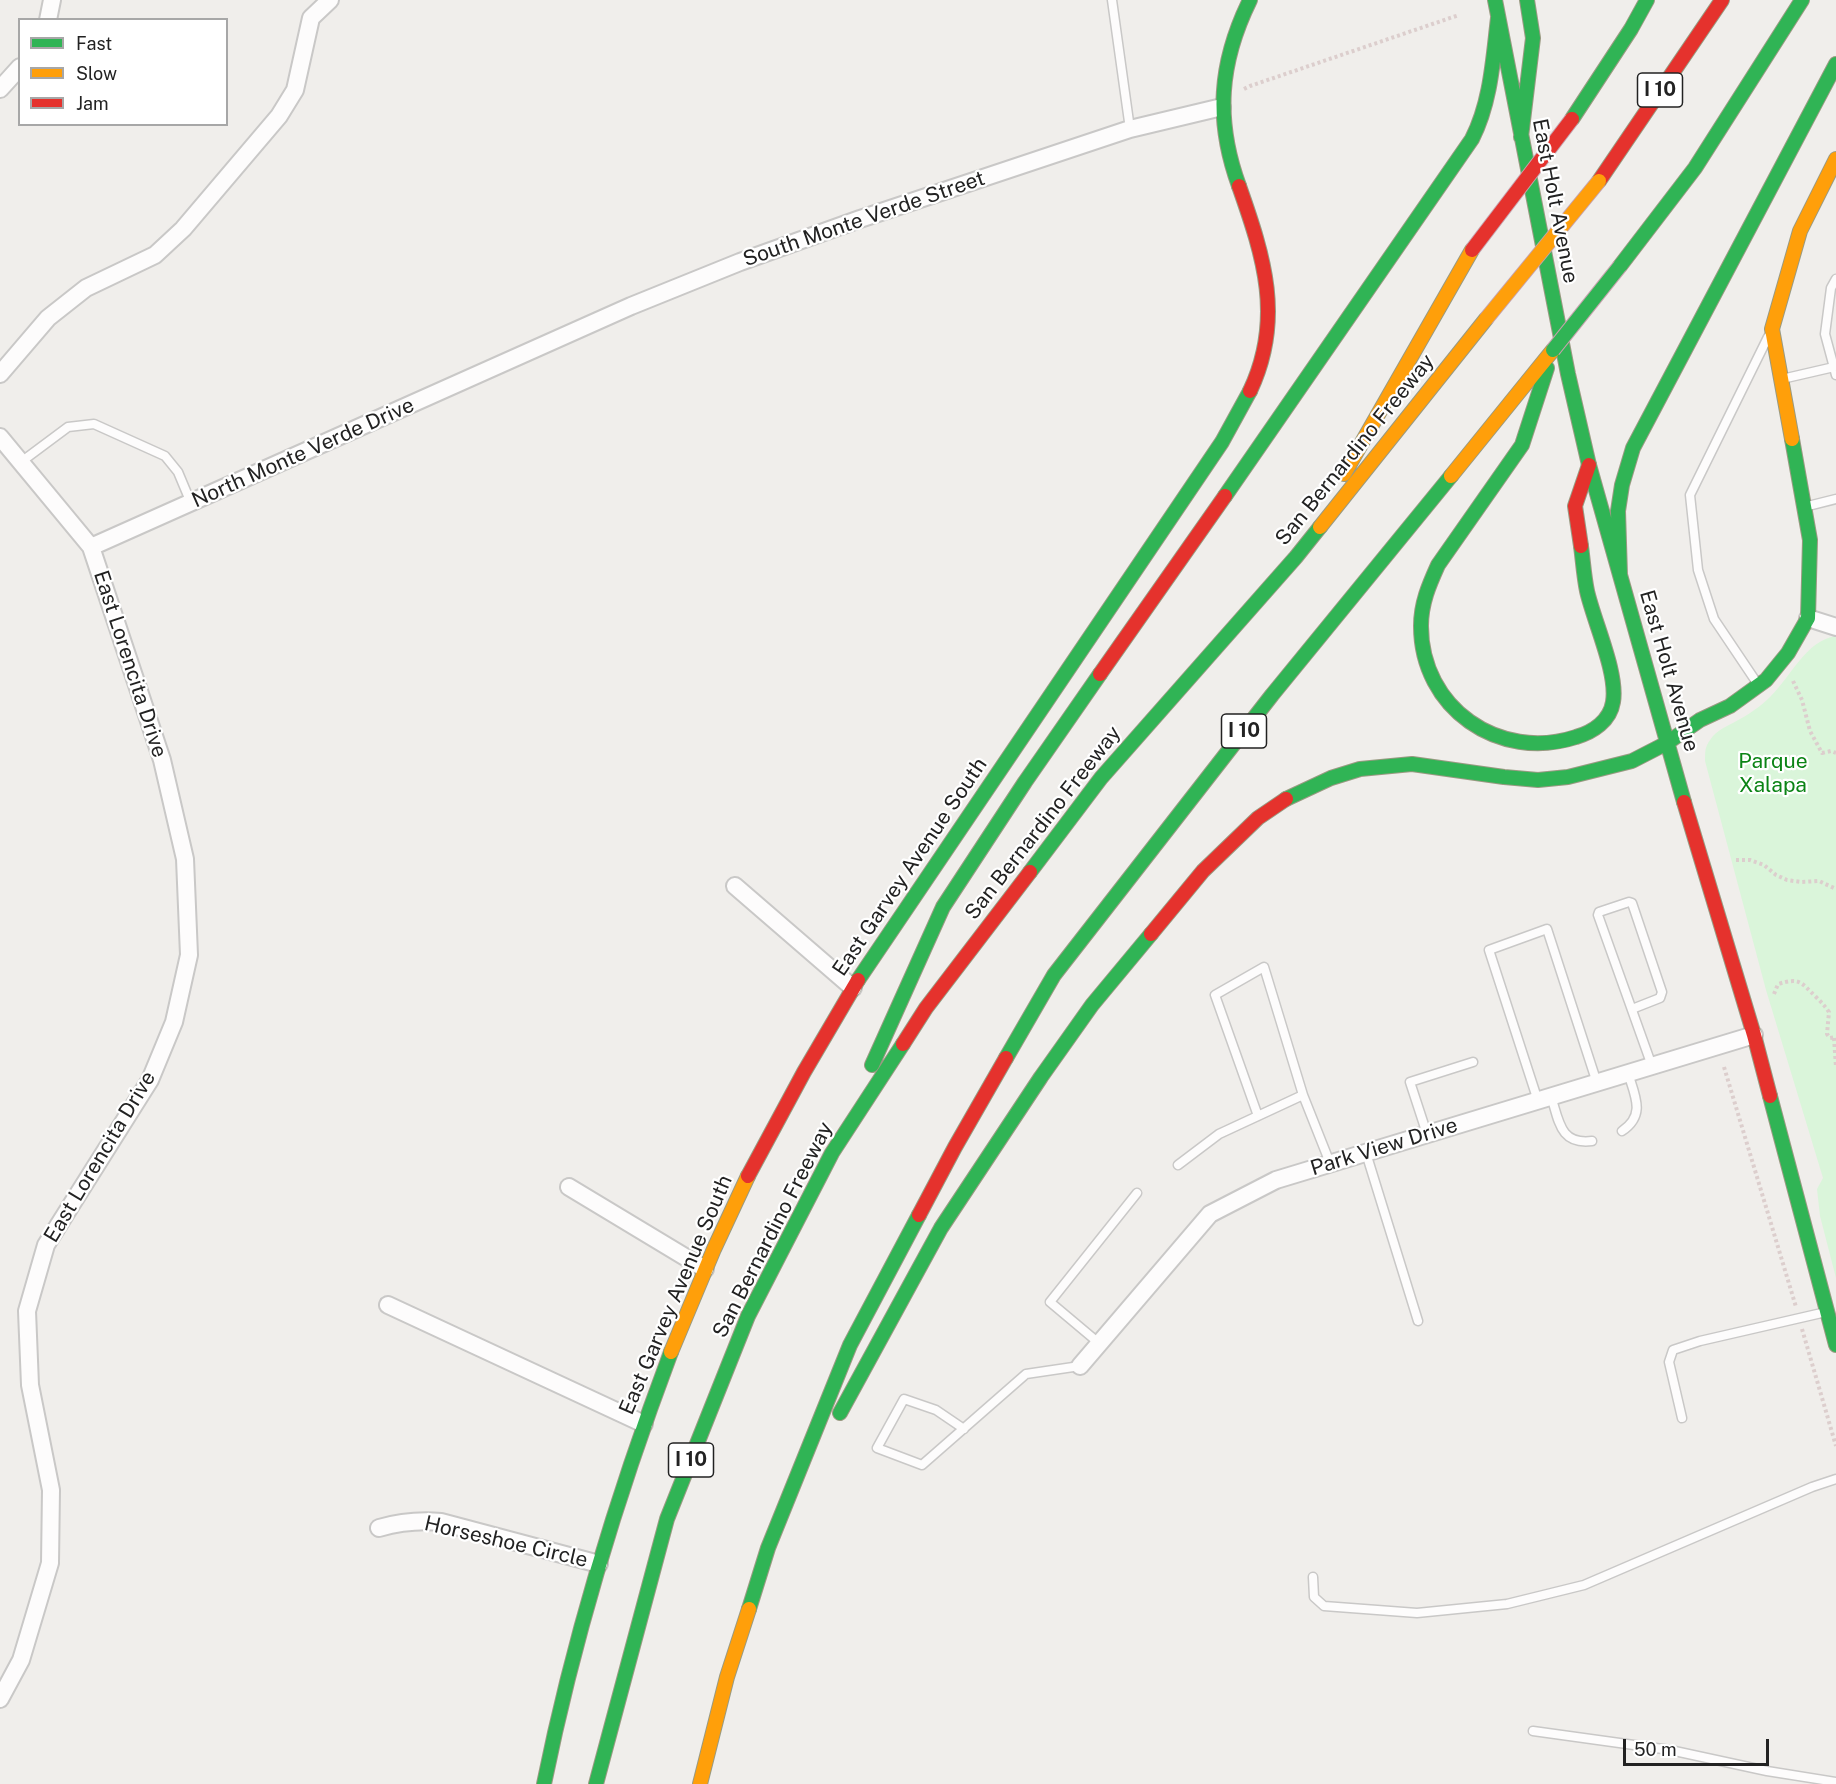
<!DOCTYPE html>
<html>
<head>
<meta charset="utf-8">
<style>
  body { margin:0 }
  #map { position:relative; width:1836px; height:1784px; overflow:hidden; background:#f0eeeb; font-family:"Public Sans",sans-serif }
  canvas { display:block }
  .legend { position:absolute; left:18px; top:18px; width:210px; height:108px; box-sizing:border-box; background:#fff; border:2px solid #a7a7a7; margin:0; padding:8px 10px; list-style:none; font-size:18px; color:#222 }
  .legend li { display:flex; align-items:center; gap:12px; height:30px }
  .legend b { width:30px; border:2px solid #a7a7a7 }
  .scale { position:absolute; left:1623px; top:1739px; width:146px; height:27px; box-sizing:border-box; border:3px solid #222; border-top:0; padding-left:8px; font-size:18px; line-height:21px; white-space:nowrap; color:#222; -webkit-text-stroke:4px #fff; paint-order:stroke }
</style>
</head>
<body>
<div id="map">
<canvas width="1836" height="1784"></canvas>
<ul class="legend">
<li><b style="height:8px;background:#30b455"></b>Fast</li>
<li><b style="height:8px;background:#ff9f0a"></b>Slow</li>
<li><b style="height:8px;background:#e5322d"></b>Jam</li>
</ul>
<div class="scale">50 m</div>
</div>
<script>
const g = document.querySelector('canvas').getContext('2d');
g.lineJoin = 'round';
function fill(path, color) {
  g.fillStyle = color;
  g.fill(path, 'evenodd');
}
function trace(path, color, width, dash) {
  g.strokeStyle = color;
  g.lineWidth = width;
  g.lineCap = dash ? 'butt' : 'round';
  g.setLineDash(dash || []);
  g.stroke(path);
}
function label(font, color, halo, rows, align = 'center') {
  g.font = font + ' "Public Sans",sans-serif';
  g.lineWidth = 4.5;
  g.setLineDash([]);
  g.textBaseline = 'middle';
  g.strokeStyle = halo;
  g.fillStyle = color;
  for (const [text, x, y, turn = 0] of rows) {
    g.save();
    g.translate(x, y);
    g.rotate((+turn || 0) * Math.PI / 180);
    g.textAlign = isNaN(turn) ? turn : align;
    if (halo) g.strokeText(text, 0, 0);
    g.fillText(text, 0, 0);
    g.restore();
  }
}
const park = new Path2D(`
  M1836,636v642l-16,-62 -3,-27 6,-11 -57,-188 -61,-229c0,-12 0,-15 8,-25 7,-8 19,-12 27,-17 11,-6 22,-14 30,-22 21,-20 35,-56 66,-61z`);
const path = new Path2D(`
  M1244,89l6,-3 209,-71
  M1793,681l9,19 8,31 12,22 9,-2 5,2
  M1736,860h14l14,5 12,10 11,5 14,2 18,-1 17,8
  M1774,994l4,-10c23,-7 23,-1 38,13 5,5 9,9 13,15l-2,22 3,4 6,-1
  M1834,1038l2,29
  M1724,1067l72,240
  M1802,1329l34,117`);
const lane = new Path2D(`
  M1112,0l18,129
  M1836,279l-5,9 -6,46 11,41
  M1782,379l52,-12
  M21,462l47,-35 26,-3 71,32 13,16 13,31
  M1804,507l32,-8
  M1757,683l-43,-64 -16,-49 -8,-75 78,-158
  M1632,1009l28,-11 2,-6 -30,-89 -3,-1 -30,10 -1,3 54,151
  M1303,1095l27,68
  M1551,1096c8,25 9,49 41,45
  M1538,1101l-49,-151 58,-21 50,154
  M1622,1131c24,-16 13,-35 6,-58
  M1427,1134l-17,-52 63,-20
  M1366,1153l52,168
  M1178,1165l41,-31 84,-39 -39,-128 -49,28 43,121
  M1100,1344l-50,-42 87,-109
  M1682,1418l-13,-56 4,-12 27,-9 126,-29
  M964,1429l-28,-19 -32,-11 -27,49 45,17 104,-91 54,-8
  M1313,1577l1,20 10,9 93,7 90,-9 77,-19 228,-98 24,-8
  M1533,1731l137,19 97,21 69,11`);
const street = new Path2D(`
  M48,20l4,-20
  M0,89l20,-22
  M0,374l48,-56 38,-30 69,-33 28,-26 96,-113 16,-26 16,-72 19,-18
  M0,437l91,110 71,213 23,99 4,96 -15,67 -24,58 -104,165 -19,66 3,74 21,105 -1,73 -29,97 -21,39
  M91,547l540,-241 109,-44 120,-43 270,-90 92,-22
  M1808,618l28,9
  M735,886l118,102
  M569,1187l136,82
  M388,1305l256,119
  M1080,1366l130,-152 66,-34 478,-145
  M379,1528c21,-6 40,-8 62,-6l158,42`);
const fast = new Path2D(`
  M1495,0l73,374 21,91 95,337
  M1572,119l59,-90 16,-29
  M1521,137l12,-99 -6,-38
  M1239,186c-24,-66 -20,-123 11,-186
  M1620,266l75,-98 107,-168
  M1547,368l-25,77 -84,120c-9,20 -17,38 -17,61 0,82 78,136 155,111 17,-5 34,-16 37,-35 5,-29 -19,-80 -26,-111 -3,-14 -4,-30 -6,-45
  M1225,496l247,-357c19,-37 21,-80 26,-121
  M1620,575l-2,-64 4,-26 11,-37 203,-384
  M1667,743l33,-23 30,-14 36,-26 22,-27 20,-35 2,-78 -18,-101
  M1286,799l45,-21 29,-9 52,-5 92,13 34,3 30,-3 64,-16 35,-18
  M1030,872l71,-94 195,-221 24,-30
  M858,980l364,-538 28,-51
  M1006,1058l48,-83 218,-280 179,-219
  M872,1065l71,-158 82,-125 75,-108
  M1770,1096l66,249
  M840,1413l101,-185 100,-151 51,-72 59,-71
  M749,1609l19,-61 82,-203 69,-130
  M544,1784c30,-148 74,-291 127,-432
  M596,1784l71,-265 81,-203 84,-163 71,-109`);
const slow = new Path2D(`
  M1792,439l-20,-110 28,-98 36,-72
  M1344,474l128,-224
  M1451,476l102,-126
  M1320,527l166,-208
  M671,1352l43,-103 34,-73
  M700,1784l27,-107 22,-68`);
const jam = new Path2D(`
  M1599,181l123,-181
  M1239,186c25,71 45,133 11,205
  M1581,546l-6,-40 14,-41
  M1100,674l125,-178
  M1684,802l70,233 16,61
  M1151,934l52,-63 55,-53 28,-19
  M903,1044l23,-36 104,-136
  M748,1176l56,-104 54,-92
  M919,1215l36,-68 51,-89`);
const fastBridge = new Path2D(`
  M1553,350l67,-84`);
const slowBridge = new Path2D(`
  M1486,319l113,-138`);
const jamBridge = new Path2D(`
  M1472,250l100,-131`);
const shields = [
  [1660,90,45],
  [1244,731,45],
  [691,1460,45]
];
const shieldNames = [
  ["I 10",1660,90],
  ["I 10",1244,731],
  ["I 10",691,1460]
];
const streetNames = [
  ["East Holt Avenue",1555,201,79],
  ["South Monte Verde Street",864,219,-19],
  ["San Bernardino Freeway",1355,450,-51],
  ["North Monte Verde Drive",303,453,-24],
  ["East Lorencita Drive",130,664,72],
  ["East Holt Avenue",1669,671,74],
  ["San Bernardino Freeway",1043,823,-52],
  ["East Garvey Avenue South",910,867,-56],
  ["Park View Drive",1384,1147,-17],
  ["East Lorencita Drive",100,1157,-59],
  ["San Bernardino Freeway",773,1230,-63],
  ["East Garvey Avenue South",676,1295,-67],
  ["Horseshoe Circle",506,1542,13]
];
const parkNames = [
  ["Parque",1773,762],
  ["Xalapa",1773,786]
];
fill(park, '#daf5da');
trace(lane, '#c9c8c7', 11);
trace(street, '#c9c8c7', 20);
trace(fast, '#999a82', 16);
trace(slow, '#999a82', 16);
trace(jam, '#999a82', 16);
trace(path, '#dccecd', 4, [3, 3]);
trace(lane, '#fdfcfc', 8);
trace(street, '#fdfcfc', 16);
trace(fast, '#30b455', 14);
trace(slow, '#ff9f0a', 14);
trace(jam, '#e5322d', 14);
trace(fastBridge, '#c5a2ac', 16, []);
trace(slowBridge, '#c5a2ac', 16, []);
trace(jamBridge, '#c5a2ac', 16, []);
trace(fastBridge, '#30b455', 14);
trace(slowBridge, '#ff9f0a', 14);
trace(jamBridge, '#e5322d', 14);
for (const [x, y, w] of shields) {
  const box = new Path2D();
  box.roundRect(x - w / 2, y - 17, w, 34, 4.5);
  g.fillStyle = '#fff';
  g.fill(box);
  trace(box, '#222', 1.5);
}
label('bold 20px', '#222', null, shieldNames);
label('21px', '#222', '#fff', streetNames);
label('21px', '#0c8416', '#fff', parkNames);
</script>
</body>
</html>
